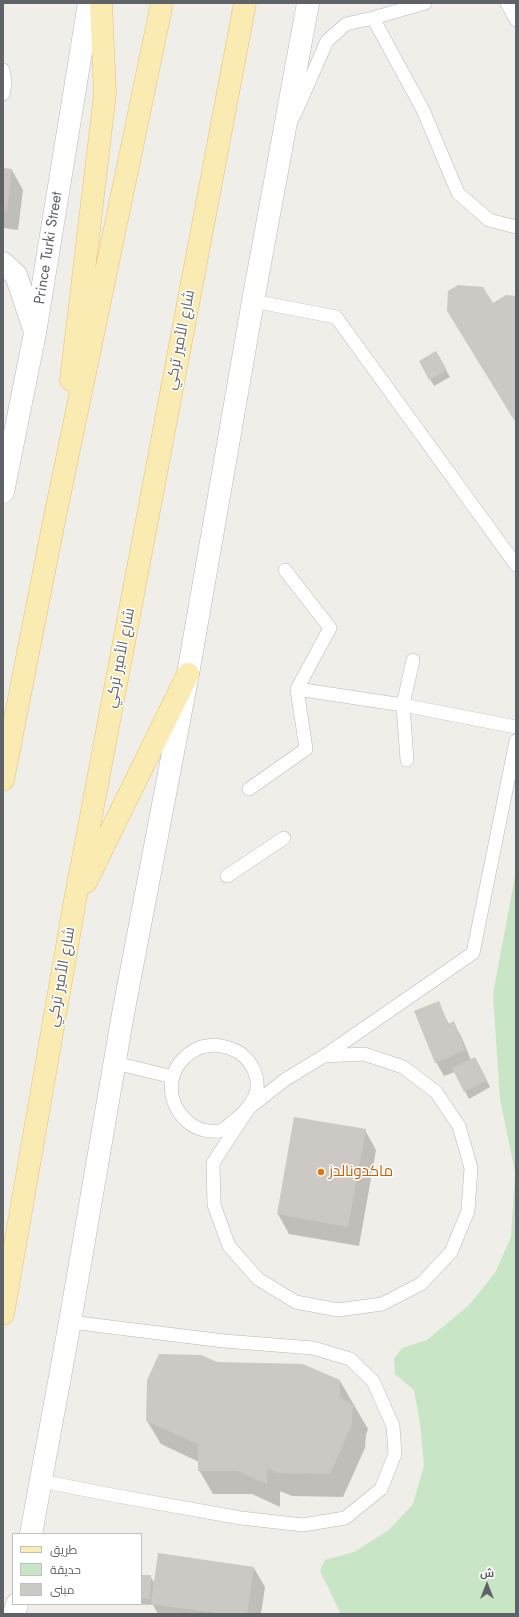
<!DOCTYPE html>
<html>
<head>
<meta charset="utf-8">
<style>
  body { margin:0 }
  #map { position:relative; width:519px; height:1617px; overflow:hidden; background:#f0eee8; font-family:Jost,Cairo,sans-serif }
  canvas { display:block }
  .frame { position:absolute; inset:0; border:4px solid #5f6367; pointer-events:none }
  .legend { position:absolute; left:12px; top:1533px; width:130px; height:72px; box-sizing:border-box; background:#fff; border:1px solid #bfc1c2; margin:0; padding:5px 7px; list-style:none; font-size:12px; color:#5f6367 }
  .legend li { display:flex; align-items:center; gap:8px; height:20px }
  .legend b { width:20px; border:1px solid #bfc1c2 }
  .north { position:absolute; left:467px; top:1565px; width:40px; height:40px; -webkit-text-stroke:3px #fff; paint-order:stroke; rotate:0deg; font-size:11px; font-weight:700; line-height:16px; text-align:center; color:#5f6367 }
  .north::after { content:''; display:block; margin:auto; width:14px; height:18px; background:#5f6367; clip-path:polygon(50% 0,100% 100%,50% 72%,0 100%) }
</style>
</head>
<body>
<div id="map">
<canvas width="519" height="1617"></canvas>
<div class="frame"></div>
<ul class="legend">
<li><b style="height:5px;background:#faebb3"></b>طريق</li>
<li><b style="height:11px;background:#c8e5c6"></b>حديقة</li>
<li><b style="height:11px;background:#ccc9c4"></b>مبنى</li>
</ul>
<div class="north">ش</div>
</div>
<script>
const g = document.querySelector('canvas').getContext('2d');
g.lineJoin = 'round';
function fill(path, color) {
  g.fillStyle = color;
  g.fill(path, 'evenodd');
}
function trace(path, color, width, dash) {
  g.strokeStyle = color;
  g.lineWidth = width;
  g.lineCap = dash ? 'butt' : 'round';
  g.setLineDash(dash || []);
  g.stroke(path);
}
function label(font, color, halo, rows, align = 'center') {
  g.font = font + ' Jost,Cairo,sans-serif';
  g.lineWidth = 3;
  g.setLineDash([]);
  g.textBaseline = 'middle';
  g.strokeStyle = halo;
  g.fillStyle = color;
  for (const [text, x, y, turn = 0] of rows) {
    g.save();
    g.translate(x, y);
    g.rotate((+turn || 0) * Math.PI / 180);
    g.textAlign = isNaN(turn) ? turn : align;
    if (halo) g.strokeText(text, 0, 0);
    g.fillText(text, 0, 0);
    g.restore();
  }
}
const green = new Path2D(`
  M516,871v743h-175l-21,-43 5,-11 29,-8 35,-22 24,-26 11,-38 -4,-43 -6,-33 -19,-16 -1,-15 8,-11 25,-8 42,-35 26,-32 16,-36 4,-65 -15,-73 -7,-105z`);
const shadow = new Path2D(`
  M3,169l9,1 11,20 -5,40 -15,-2z
  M516,297v126l-68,-112 45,-6z
  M436,353l14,24 -16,9 -14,-24z
  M438,1003l11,21 4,-2 8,14 10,24 8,5 11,22 -21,12 -14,-27 -11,4 -8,-14z
  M295,1118l70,12 11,20 -17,96 -70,-12 -11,-20z
  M217,1363l123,18 28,48 -2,6 -1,13 -22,49 -51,-1 -12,-5v16l-28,-13h-39l-14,-24v-8l-38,-18 -14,-23z
  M254,1568l11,19 -4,27h-103l-5,-9 -21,-1h9v-28h9l5,8z`);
const building = new Path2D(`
  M3,168l9,1 -5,42 -4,-1z
  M458,285l25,2 10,16 13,-8 10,1v127l-69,-112 1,-20z
  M436,351l11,19 -18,10 -10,-19z
  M439,1001l9,23 6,-3 11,29 -30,13 -21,-52z
  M475,1057l12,23 -23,12 -12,-24z
  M294,1117l72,12 -18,98 -71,-13z
  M159,1354l42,1 16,7 86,2 37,16v18l15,7 -3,5v14l-22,50 -52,-1 -11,-5v16l-29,-13h-40v-27l-52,-23 1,-41z
  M158,1553l96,14 -7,47h-23l-73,-10z
  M141,1575h10l-1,24 -9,-1z`);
const lane = new Path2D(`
  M507,3l9,17
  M373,18l50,92 35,83 31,27 27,7
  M3,70l2,13 -2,11
  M294,116l33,-75 19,-17 27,-6 52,-15
  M253,301l83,16 180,248
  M297,689l106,16 113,22
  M407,760l-4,-55 10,-45
  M249,789l57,-40 -9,-60 33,-61 -45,-58
  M227,876l57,-38
  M214,1045c9,1 18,3 26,8 14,10 22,30 14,45 -5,10 -11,16 -20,23 -4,3 -8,7 -12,9 -3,2 -8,1 -12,1 -7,0 -16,-4 -22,-9 -26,-22 -21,-60 11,-74 4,-2 10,-2 15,-3z
  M364,1054l39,13 33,25 23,34 12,42 -3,43 -17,41 -30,32 -39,20 -44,6 -42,-8 -38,-23 -29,-33 -15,-41 -1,-42 36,-55 37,-29 38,-23z
  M324,1056l149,-103 43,-212
  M115,1063l58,14
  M41,1481l71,14 129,23 62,7 42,-7 36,-29 14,-35 -2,-28 -20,-45 -23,-22 -37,-11 -89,-7 -154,-19`);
const secondary = new Path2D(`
  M3,263l13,12 18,54
  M3,492l32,-159 54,-330
  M31,1534l39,-212 53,-308 65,-340 65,-373 55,-298
  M14,1614l3,-10`);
const primary = new Path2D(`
  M71,380l34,-286 -4,-91
  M3,780l50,-254 109,-523
  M86,882l102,-208
  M3,1314l71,-408 171,-903`);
const markers = [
  [321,1172,4,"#e8710a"]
];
const streetNames = [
  ["Prince Turki Street",49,248,-81],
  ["شارع الأمير تركي",181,340,-79],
  ["شارع الأمير تركي",121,658,-79],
  ["شارع الأمير تركي",62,977,-80]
];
const foodNames = [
  ["ماكدونالدز",329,1172]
];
fill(green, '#c8e5c6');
fill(shadow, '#0003');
fill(building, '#ccc9c4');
trace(lane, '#b5b8bb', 14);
trace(secondary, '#b4b7bb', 23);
trace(primary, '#e9bf68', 23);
trace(lane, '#fff', 13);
trace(secondary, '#fff', 22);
trace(primary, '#faebb3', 22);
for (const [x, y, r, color] of markers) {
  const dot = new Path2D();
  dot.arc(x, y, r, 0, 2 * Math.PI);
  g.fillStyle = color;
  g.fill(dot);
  trace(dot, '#fff', 1.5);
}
label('15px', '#5f6367', '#fff', streetNames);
label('15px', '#c56008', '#fff', foodNames, 'left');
</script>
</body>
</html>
